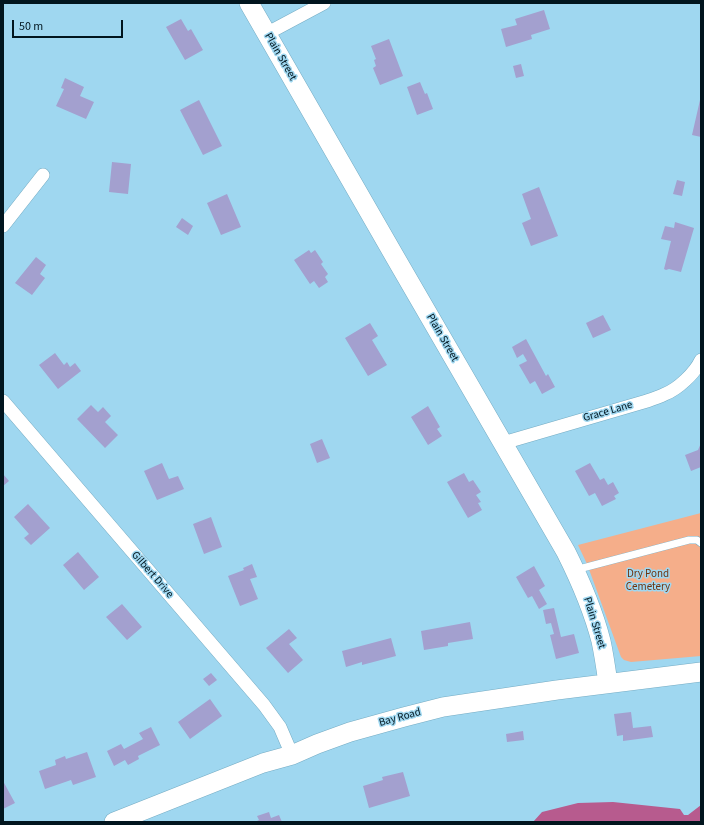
<!DOCTYPE html>
<html>
<head>
<meta charset="utf-8">
<style>
  body { margin:0 }
  #map { position:relative; width:704px; height:825px; overflow:hidden; background:#9fd7f0; font-family:"Source Sans 3",sans-serif }
  canvas { display:block }
  .frame { position:absolute; inset:0; border:4px solid #01151e; pointer-events:none }
  .scale { position:absolute; left:12px; top:20px; width:111px; height:18px; box-sizing:border-box; border:2px solid #01151e; border-top:0; padding-left:5px; font-size:12px; line-height:14px; white-space:nowrap; color:#01151e; -webkit-text-stroke:3px #9fd7f0; paint-order:stroke }
</style>
</head>
<body>
<div id="map">
<canvas width="704" height="825"></canvas>
<div class="frame"></div>
<div class="scale">50 m</div>
</div>
<script>
const g = document.querySelector('canvas').getContext('2d');
g.lineJoin = 'round';
function fill(path, color) {
  g.fillStyle = color;
  g.fill(path, 'evenodd');
}
function trace(path, color, width, dash) {
  g.strokeStyle = color;
  g.lineWidth = width;
  g.lineCap = dash ? 'butt' : 'round';
  g.setLineDash(dash || []);
  g.stroke(path);
}
function label(font, color, halo, rows, align = 'center') {
  g.font = font + ' "Source Sans 3",sans-serif';
  g.lineWidth = 3;
  g.setLineDash([]);
  g.textBaseline = 'middle';
  g.strokeStyle = halo;
  g.fillStyle = color;
  for (const [text, x, y, turn = 0] of rows) {
    g.save();
    g.translate(x, y);
    g.rotate((+turn || 0) * Math.PI / 180);
    g.textAlign = isNaN(turn) ? turn : align;
    if (halo) g.strokeText(text, 0, 0);
    g.fillText(text, 0, 0);
    g.restore();
  }
}
const green = new Path2D(`
  M701,513v143l-70,6 -7,-2 -3,-3 -31,-85 -3,-8 -9,-19z`);
const water = new Path2D(`
  M613,802l67,7 4,6h4l13,-10v17h-168l9,-10 36,-9z`);
const building = new Path2D(`
  M544,10l6,19 -19,6 1,4 -26,8 -5,-18 16,-4 -2,-6z
  M181,19l7,12 3,-2 12,21 -18,10 -19,-33z
  M389,39l14,37 -23,9 -7,-17 3,-2 -2,-6 2,-1 -5,-13z
  M521,64l3,12 -8,2 -3,-12z
  M65,78l19,9 -4,9 14,6 -8,17 -30,-13 8,-17 -3,-1z
  M420,82l5,12 2,-1 6,16 -16,6 -10,-28z
  M199,100l23,46 -19,9 -23,-45z
  M700,100h1v37l-9,-2z
  M112,162l19,2 -3,30 -19,-2z
  M677,180l8,2 -3,14 -9,-2z
  M539,187l19,49 -27,10 -9,-23 9,-4 -9,-25z
  M227,194l14,33 -20,8 -14,-32z
  M182,218l11,8 -5,9 -12,-8z
  M675,222l19,6 -13,44 -12,-3 -3,1 -2,-1 7,-28 -10,-2 4,-13 9,2z
  M309,250l2,3 4,-3 8,12 -2,2 7,10 -3,3 3,5 -9,6 -5,-7 -4,3 -16,-24z
  M36,257l10,8 -6,9 5,4 -13,17 -17,-12z
  M603,315l8,15 -18,8 -7,-15z
  M370,323l8,13 -6,4 15,25 -19,11 -23,-38z
  M526,339l20,37 2,-2 7,13 -13,7 -7,-13 -5,3 -11,-19 8,-4 -4,-7 -6,4 -5,-11z
  M55,353l9,12 3,-3 3,5 5,-4 6,8 -23,18 -19,-24z
  M91,405l7,7 5,-5 8,9 -6,6 13,13 -13,13 -28,-29z
  M428,406l12,21 -3,2 5,7 -14,9 -17,-28z
  M322,439l8,19 -13,5 -7,-19z
  M701,443v24l-10,4 -6,-16 13,-5z
  M162,463l7,16 9,-3 6,13 -27,11 -13,-29z
  M590,463l10,17 4,-2 4,7 5,-3 6,11 -5,3 2,3 -14,7 -7,-13 -6,3 -14,-25z
  M464,473l5,9 4,-2 8,12 -5,3 5,7 -3,1 4,7 -14,8 -21,-36z
  M3,474l6,7 -6,5z
  M28,504l22,24 -19,17 -7,-7 5,-4 -15,-17z
  M211,517l11,30 -18,7 -11,-30z
  M78,552l21,25 -15,13 -21,-25z
  M252,564l5,13 -7,2 8,20 -18,7 -12,-30 16,-6 -1,-2z
  M534,566l11,20 -6,4 8,14 -8,5 -7,-13 -4,2 -12,-21z
  M122,604l20,23 -15,13 -21,-23z
  M554,608l7,29 13,-3 5,19 -23,6 -6,-24 4,-1 -3,-11 -5,1 -3,-14z
  M470,622l3,17 -25,4v3l-24,4 -3,-19z
  M289,629l8,9 -8,6 14,16 -15,13 -22,-25z
  M391,638l5,18 -34,9v-3l-16,5 -4,-16z
  M211,673l6,7 -8,6 -6,-7z
  M210,699l12,17 -32,23 -12,-17z
  M631,712l2,16 18,-2 2,11 -30,4v-6l-6,1 -3,-22z
  M151,727l9,18 -22,11 1,3 -11,6 -3,-5 -11,6 -7,-15 14,-7 3,5 19,-10 -4,-6z
  M523,731l1,9 -17,2 -1,-8z
  M87,752l9,25 -23,8 -2,-5 -26,9 -6,-18 17,-6 -1,-5 10,-4 1,3z
  M403,772l7,24 -41,12 -6,-22 20,-6 -1,-3z
  M3,781l12,22 -12,6z
  M269,812l2,6 8,-3 3,7h-27l4,-2 -2,-4z`);
const lane = new Path2D(`
  M575,570l114,-30h8l4,3`);
const street = new Path2D(`
  M266,34l58,-31
  M3,226l40,-51
  M3,401l261,304 16,22 12,28
  M503,443l144,-42c6,-2 12,-4 18,-7 13,-5 30,-21 36,-34`);
const secondary = new Path2D(`
  M249,3l146,254 171,295c14,28 27,58 35,89 3,14 5,28 7,42
  M114,822l149,-59 29,-8 25,-11 33,-12 54,-15 39,-10 114,-17 144,-18`);
const streetNames = [
  ["Plain Street",280,57,60],
  ["Plain Street",442,338,60],
  ["Grace Lane",608,412,-16],
  ["Gilbert Drive",152,575,49],
  ["Plain Street",594,623,73],
  ["Bay Road",400,718,-15]
];
const parkNames = [
  ["Dry Pond",648,575],
  ["Cemetery",648,588]
];
fill(green, '#f5ae8a');
fill(water, '#b75b8e');
fill(building, '#a3a0cf');
trace(lane, '#74abc3', 8);
trace(street, '#74abc3', 14);
trace(secondary, '#74abc3', 20);
trace(lane, '#fff', 7);
trace(street, '#fff', 13);
trace(secondary, '#fff', 19);
label('11px', '#01151e', '#9fd7f0', streetNames);
label('11px', '#70330f', '#9fd7f0', parkNames);
</script>
</body>
</html>
